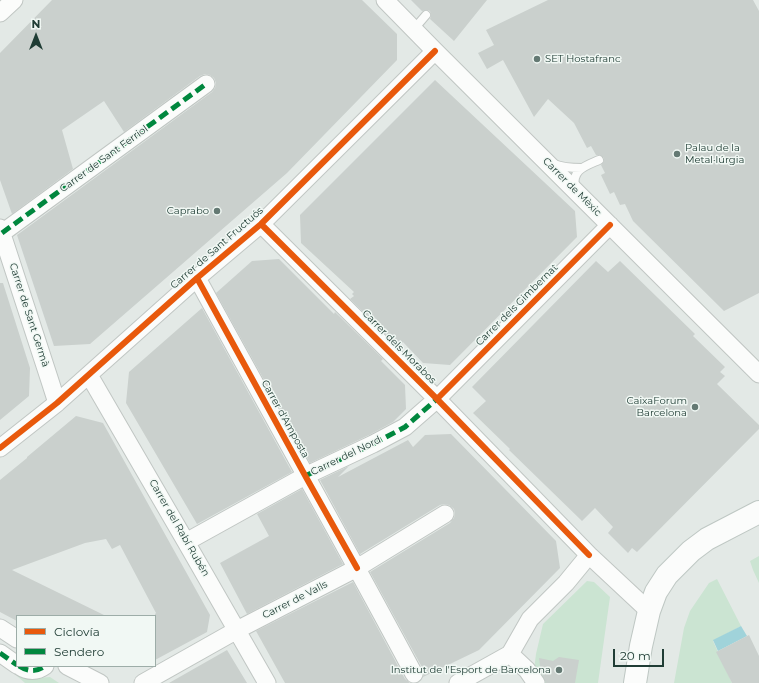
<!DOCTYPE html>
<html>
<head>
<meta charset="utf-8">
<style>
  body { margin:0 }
  #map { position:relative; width:759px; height:683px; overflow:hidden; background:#e3e9e6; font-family:Montserrat,sans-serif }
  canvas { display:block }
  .legend { position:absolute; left:16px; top:615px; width:140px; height:52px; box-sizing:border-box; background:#f1f8f4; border:1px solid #9dada8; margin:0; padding:5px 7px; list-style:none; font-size:12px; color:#203d35 }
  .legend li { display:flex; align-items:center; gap:8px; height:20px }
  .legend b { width:20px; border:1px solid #9dada8 }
  .north { position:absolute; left:16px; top:16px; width:40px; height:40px; -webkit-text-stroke:3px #f1f8f4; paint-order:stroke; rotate:0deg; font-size:11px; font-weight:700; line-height:16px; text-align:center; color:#203d35 }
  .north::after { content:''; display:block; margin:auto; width:14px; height:18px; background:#203d35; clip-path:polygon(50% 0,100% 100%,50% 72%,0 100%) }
  .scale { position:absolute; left:613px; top:649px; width:51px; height:18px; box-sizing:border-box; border:2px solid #203d35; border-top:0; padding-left:5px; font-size:12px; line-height:14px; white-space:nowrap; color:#203d35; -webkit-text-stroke:3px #f1f8f4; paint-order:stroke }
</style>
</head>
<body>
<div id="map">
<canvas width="759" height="683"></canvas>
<ul class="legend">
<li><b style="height:5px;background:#e8590c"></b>Ciclovía</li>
<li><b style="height:5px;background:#00873e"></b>Sendero</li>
</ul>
<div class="north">N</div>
<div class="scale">20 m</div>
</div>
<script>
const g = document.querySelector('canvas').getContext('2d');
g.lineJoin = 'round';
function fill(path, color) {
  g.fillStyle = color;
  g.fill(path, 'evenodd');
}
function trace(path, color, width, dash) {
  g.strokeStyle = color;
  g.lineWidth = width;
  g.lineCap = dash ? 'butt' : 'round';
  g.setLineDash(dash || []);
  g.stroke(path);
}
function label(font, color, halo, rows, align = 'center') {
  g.font = font + ' Montserrat,sans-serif';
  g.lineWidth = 3;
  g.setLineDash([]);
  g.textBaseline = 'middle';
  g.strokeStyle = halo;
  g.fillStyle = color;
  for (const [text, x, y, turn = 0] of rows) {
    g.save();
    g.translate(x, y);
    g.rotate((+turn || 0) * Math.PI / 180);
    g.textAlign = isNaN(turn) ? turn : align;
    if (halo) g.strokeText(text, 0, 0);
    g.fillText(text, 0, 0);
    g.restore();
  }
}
const green = new Path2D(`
  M759,556v27l-6,-13 -3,-9z
  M717,579l24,47 -28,15 19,42h-58l10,-55 6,-17 19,-28z
  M587,581l7,1 16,15 -12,86h-57l-7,-13 2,-16 7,-30z
  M0,661l38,17 12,-1 9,6h-34z`);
const water = new Path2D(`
  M741,626l6,10 -29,15 -5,-11z`);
const building = new Path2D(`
  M52,0h310l35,34v26l-110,113 -197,171 -36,2 -37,-111 195,-143 3,-4 1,-5 -2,-5 -4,-3 -5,-1 -5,2 -76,56 -20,-31 -42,29 11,39 -61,45 -12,-34v-127z
  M411,0h76l-33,41 -24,-22 1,-3 -1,-5 -3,-1 -5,1z
  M548,0h205l6,11v282l-35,18 -91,-90 -8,-17 -5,1 -6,-13 -4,2 -9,-19 4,-2 -4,-8 3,-4v-3l-4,-3h-4l-5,-9 -4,2 -13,-25 -26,-24 -14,18 -31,-57 -16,9 -9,-16 16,-8 -8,-15z
  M435,80l140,131 2,26 -127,128 -27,-2 -20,-21 -2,2 -2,-3 -3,3 -46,-45 4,-3 -2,-2 2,-2 -53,-49 -1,-28z
  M279,259l55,55 1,-2 48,47 -2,2 24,24 1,24 -13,13 -24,13 -59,28 -94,-170 36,-32z
  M596,261l12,11 12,-11 75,73 -2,2 32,31 -5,5 5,4 -8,8 42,41v4l-122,123 -5,-4 -4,5 -20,-20 5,-6 -18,-19 -13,13 -73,-71 1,-1 -37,-36 13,-12 -14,-14z
  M0,283h3l27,85 -1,28 -29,24z
  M202,308l90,164 -95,52 -71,-121 3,-31z
  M76,416l27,7 107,192 -3,17 -52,28v-46l1,-1 -36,-68 -8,4 -6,-10 -21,4 -73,27 94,46h-89v5l-17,-9v-132l27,-22v-1z
  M451,434l105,107 4,27 -81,82 -56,27 1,-3 -1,-5 -53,-97 80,-49 4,-5 1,-4 -1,-5 -5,-4 -5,-1 -4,1 -80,49 -40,-74 29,-14 -11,11 70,-37 5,7 12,-12z
  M302,489l41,75 -96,50 -27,-51 49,-27 -12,-22z
  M353,582l52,97 5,4h-125l-29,-52z
  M749,635l10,21v27h-27l-16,-31z
  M227,650l20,33h-78z
  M559,657l20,3 -4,23h-29l-2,-5 -3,-6 -2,-14 14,3z`);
const lane = new Path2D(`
  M414,29l12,-14
  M554,164c9,4 19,4 28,4
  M575,188c-4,-18 10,-22 24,-28`);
const street = new Path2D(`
  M385,0l50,51 324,323
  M0,13l14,-13
  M261,224l176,175 152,156 60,56
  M0,228l50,153 7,22
  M2,233l204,-149
  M197,278c72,132 146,263 217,396
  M89,375l97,167 81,141
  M0,448l57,-45 140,-125 64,-54 174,-173
  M186,542l119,-66 68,-32 32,-17 32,-28 173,-174
  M0,628l17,11
  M0,653l17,12
  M510,654l17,16 9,13
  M19,666c9,6 18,6 26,0
  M67,666l33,17
  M143,683l94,-53 120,-62 88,-54
  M458,683l52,-29 20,-35 36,-36 23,-28`);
const secondary = new Path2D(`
  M635,683l6,-37 8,-35 7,-19 11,-17 24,-24 16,-12 52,-27`);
const quiet = new Path2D(`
  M2,233l204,-149
  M305,476l68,-32 32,-17 32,-28
  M0,653l17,12
  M19,666c9,6 18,6 26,0`);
const cycleway = new Path2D(`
  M261,224l176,175 152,156
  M197,278l110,201 50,89
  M437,399l173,-174
  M0,448l57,-45 140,-125 64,-54 174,-173`);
const markers = [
  [537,59,4,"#647973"],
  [677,154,4,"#647973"],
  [217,211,4,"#647973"],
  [695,407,4,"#647973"],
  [559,670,4,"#647973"]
];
const poiNames = [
  ["SET Hostafranc",545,59,"left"],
  ["Palau de la",685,148,"left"],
  ["Metal·lúrgia",685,160,"left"],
  ["Caprabo",209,211],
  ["CaixaForum",687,401],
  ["Barcelona",687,413],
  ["Institut de l'Esport de Barcelona",551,670]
];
const streetNames = [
  ["Carrer de Sant Ferriol",104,159,-36],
  ["Carrer de Mèxic",572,187,45],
  ["Carrer de Sant Fructuós",217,248,-41],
  ["Carrer dels Gimbernat",517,305,-45],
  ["Carrer de Sant Germà",29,315,72],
  ["Carrer dels Morabos",399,347,45],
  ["Carrer d'Amposta",285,419,61],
  ["Carrer del Nord",346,456,-26],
  ["Carrer del Rabí Rubén",179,528,60],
  ["Carrer de Valls",295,600,-27]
];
fill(green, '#cbe4d2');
fill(water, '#a0d3da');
fill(building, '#cad0cd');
trace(lane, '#c0c6c3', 10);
trace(street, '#c0c6c3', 19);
trace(secondary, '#bec7c3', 24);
trace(lane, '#fbfcfb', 8);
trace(street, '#fbfcfb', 17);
trace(secondary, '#fbfcfb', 22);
trace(quiet, '#00873e', 5, [10, 5]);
trace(cycleway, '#e8590c', 6);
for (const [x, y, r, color] of markers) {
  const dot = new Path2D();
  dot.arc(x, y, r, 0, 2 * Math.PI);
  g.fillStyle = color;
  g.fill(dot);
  trace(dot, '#f1f8f4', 1.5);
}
label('10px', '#203d35', '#f1f8f4', poiNames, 'right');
label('10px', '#203d35', '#f1f8f4', streetNames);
</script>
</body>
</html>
